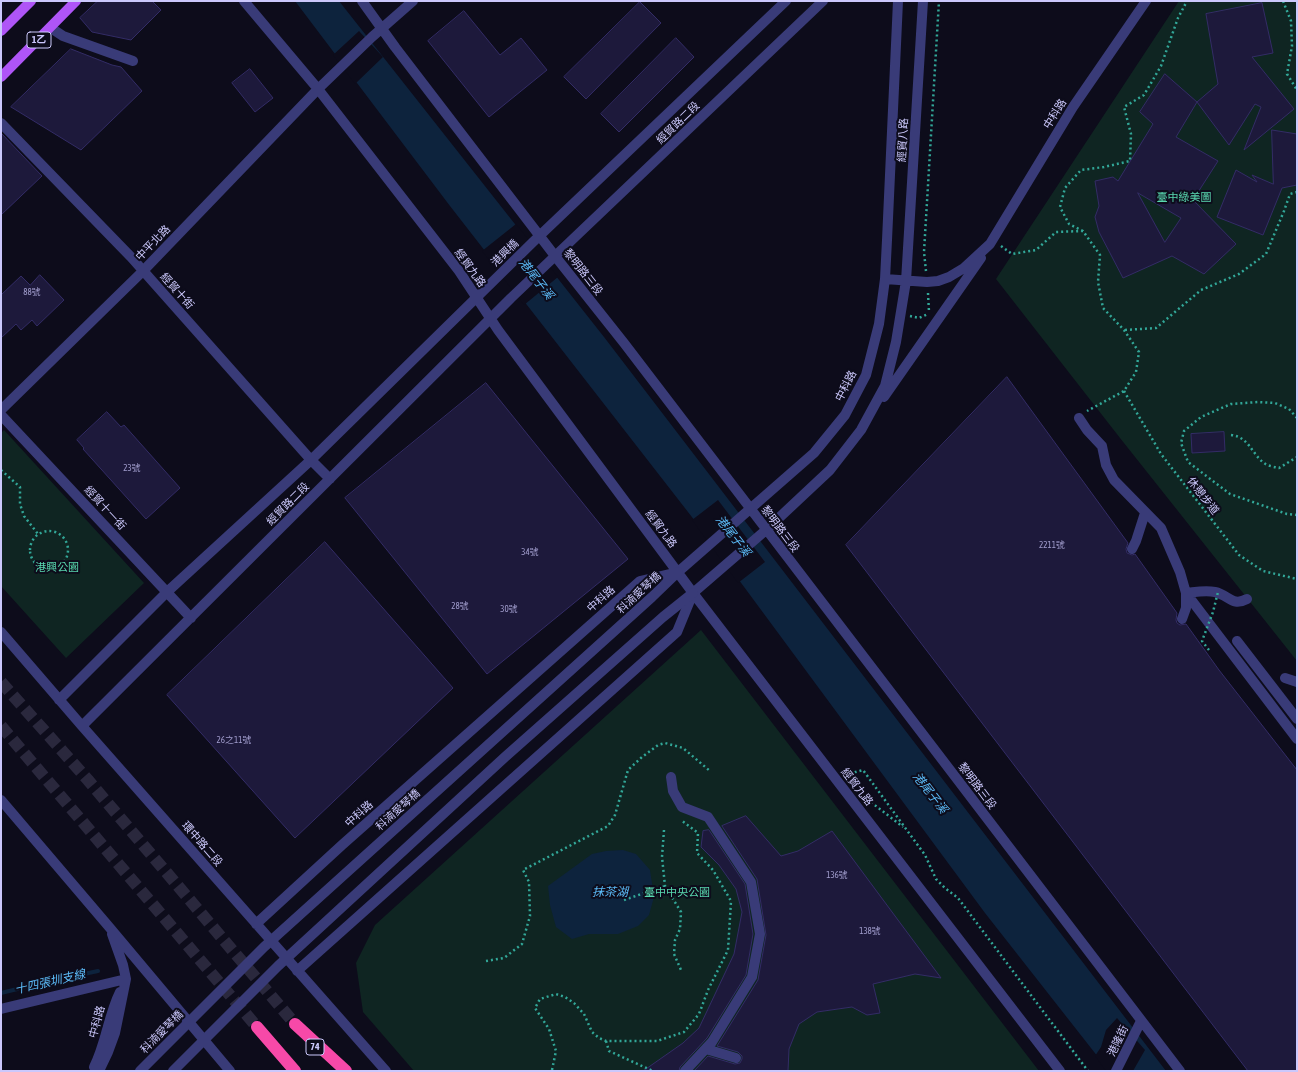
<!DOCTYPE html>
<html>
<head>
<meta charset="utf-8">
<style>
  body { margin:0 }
  #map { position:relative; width:1298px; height:1072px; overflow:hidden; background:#0d0c1b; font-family:"Asap Condensed",sans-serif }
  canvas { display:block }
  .frame { position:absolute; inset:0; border:2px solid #cbc8fc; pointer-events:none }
</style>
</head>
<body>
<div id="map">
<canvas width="1298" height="1072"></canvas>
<div class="frame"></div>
</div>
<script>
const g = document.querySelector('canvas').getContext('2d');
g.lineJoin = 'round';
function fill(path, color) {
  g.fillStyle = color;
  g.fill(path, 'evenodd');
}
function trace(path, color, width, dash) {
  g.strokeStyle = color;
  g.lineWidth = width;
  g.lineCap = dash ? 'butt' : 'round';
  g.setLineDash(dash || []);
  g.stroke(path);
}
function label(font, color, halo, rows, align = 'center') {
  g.font = font + ' "Asap Condensed","Noto Sans TC",sans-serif';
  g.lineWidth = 4;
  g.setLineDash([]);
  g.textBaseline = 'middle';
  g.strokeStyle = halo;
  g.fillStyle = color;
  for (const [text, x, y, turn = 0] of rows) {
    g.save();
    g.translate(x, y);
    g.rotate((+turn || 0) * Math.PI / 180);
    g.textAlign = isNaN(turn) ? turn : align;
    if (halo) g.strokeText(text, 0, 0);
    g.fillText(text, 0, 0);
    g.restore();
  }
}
const green = new Path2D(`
  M1179,1h118v660l-177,-223 -124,-159z
  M4,430l140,153 -78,75 -65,-72v-153z
  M701,630l338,441h-625l-51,-59 -7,-49 19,-38z`);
const water = new Path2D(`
  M295,1h44l265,336 562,734h-57l-124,-158 -283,-383 -252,-324z
  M623,850l13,4 14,16 4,27 -5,18 -11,11 -20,8h-29l-17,5 -16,-12 -6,-22 -2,-19 44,-32 14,-3z`);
const pier = new Path2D(`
  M359,31l24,26 -28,27 -22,-29z
  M516,224l42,53 -34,28 -42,-54z
  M718,500l47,62 -27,21 -46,-63z
  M1117,1018l28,32 -12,21h-27l-11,-15 6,-9 5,-17z`);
const stream = new Path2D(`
  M1,993l45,-11 52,-11`);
const building = new Path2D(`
  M98,1h54l9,9 -30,30 -39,-8 -12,-14z
  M640,2l21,21 -75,76 -22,-22z
  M1262,3l11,50 -21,4 42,52 -50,41 17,-43 -6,-3 -26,41 -32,-43 21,-18 -12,-70z
  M464,11l36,44 21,-17 26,32 -58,47 -61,-76z
  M676,38l18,19 -75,75 -18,-18z
  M71,49l41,16 9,2 21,24 -61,59 -70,-43z
  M250,69l23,29 -18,14 -23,-29z
  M1165,74l32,28 -21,35 42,24 -25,39 43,44 -32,30 -32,-18 -49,22 -24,-46 -4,-15 4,-11 -4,-25 18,-4 5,4 35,-57 -13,-12zM1138,193l43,25 -16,24z
  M1272,130l25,4v51l-15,3 -19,47 -46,-18 19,-47 21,12 -5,-7 21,9z
  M1,133l41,43 -41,39z
  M40,275l24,25 -27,26 -5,-6 -11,10 -5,-6 -15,14v-43l20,-19 9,9z
  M1007,377l121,166 -2,6 1,4 5,2 3,-1 42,59 -1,7 1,3 3,2 6,-1 33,46 78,100v301h-49l-402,-526z
  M486,383l142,176 -141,115 -142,-176z
  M107,412l14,15 3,-2 56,63 -34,31 -63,-70 1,-1 -7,-8z
  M1224,432l1,19 -33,2 -1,-19z
  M325,542l128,146 -158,150 -128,-143z
  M746,816l35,40 17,-5 34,-20 109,147 -26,-4 -42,10 7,29 -13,2 -15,-8 -35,5 -18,12 -10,25 -1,22h-94l14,-15 27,8 5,-1 2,-4v-3l-4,-4 -21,-6 41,-66 8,-45 -9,-56 -35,-53z
  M709,830l36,54 8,50 -7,41 -39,63 -27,29 -1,4h-36l40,-28 16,-15 35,-74 8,-42 -6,-23 -17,-24 -18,-18 2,-16z`);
const highwayTunnel = new Path2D(`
  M1,682l87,98 207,244
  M1,726l256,301`);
const path = new Path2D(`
  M1283,1l8,20 1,25 -5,28 10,16
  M1083,231l-14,-7 -9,-17 5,-19 16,-18 23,-3 26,-6 1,-27 -7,-27 20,-12 17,-29 17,-48 9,-17
  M1001,246l11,8 24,-4 20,-18 27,-1 17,24 -2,27 5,26 21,22 15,22 -3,20 -12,19 -37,20
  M926,271l-2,-19 15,-251
  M928,293l1,19
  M910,316l9,2 9,-4
  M1125,330l31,-2 45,-38 38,-16 27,-20 18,-43 6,-17 7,-2
  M1124,391l37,63 78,101 24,16 34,8
  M1297,418l-8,-9 -14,-6 -17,-1 -27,2 -30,13 -17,14 -3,12 7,19 42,32 57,20 10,1
  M1231,435c18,2 20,18 33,28 4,3 10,4 15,5l18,-11
  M1,470l19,17v17l4,12 14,18
  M30 550a19 19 0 1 1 38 0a19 19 0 1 1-38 0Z
  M845,775l18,-5 62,85 11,24 9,9 13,10 130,173
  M867,799l36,28
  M664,830l-2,27 3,29 16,26 -1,17 -5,11 -1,14 7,16
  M624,900l41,-14
  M486,961l18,-3 18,-14 8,-28 -1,-34 -6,-12 85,-44 7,-11 13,-45 14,-13 16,-12 7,-2 18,5 27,23
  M606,1041l3,10 44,20
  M552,1070l4,-19 -7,-22 -14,-21 5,-9 16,-5 9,3 9,6 10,11 8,18 7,6 7,3h51l27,-9 15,-18 9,-24 20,-40 3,-49 -18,-31 -16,-17 1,-20 -17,-13`);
const minor = new Path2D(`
  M244,1l74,88 141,182 39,59 195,263 367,478
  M362,1l33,46 160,209 69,87 556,728
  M51,28l12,8 70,25
  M1,123l130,134 180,203 19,19
  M885,279l42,3 11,-1 11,-4 15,-9 26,-24 83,-137 73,-106
  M884,397l97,-139
  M1,410l142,-139 175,-182 54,-52 41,-36
  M1,415l190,203
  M1079,418l8,12 15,16 4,19 8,15 47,48 19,44 6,21c10,-1 19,-3 29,-1 14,3 17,15 32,7
  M1132,549l4,-8 9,-28
  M1186,593l111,146
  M1182,619l4,-11v-15
  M1,632l81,94 304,345
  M1237,641l60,78
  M1285,678l12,4
  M59,700l108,-108 144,-132 222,-218 253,-241
  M82,726l429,-428 312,-297
  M671,777l2,14 9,16 26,10 43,65 9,52 -8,43 -40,65 -27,29
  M1,800l109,128 120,143
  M256,924l86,-79 298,-264 38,-9 136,-119 31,-38 21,-40 13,-51 6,-45 2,-39 11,-239
  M297,971l380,-339 16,-39 73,-63 64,-60 31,-40 24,-44 11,-44 10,-61 17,-280
  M1,1009l125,-30
  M706,1049l30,9
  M94,1067c12,-23 14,-51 26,-75
  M99,1071l9,-19 7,-19 11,-54 -3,-14 -11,-31
  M1116,1071l25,-50`);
const major = new Path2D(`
  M1,31l30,-30
  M1,77l75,-76`);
const highway = new Path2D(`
  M295,1024l51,47
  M257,1027l38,44`);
const pathBridge = new Path2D(`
  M1209,650l-7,-9 11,-29 5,-20`);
const minorBridge = new Path2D(`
  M140,1071l124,-124 388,-350 26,-25
  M173,1071l105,-105 227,-209 158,-140 30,-24`);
const numberNames = [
  ["88號",32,292],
  ["23號",132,468],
  ["2211號",1052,545],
  ["34號",530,552],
  ["28號",460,606],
  ["30號",509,609],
  ["26之11號",234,740],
  ["136號",837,875],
  ["138號",870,931]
];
const shields = [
  [39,40,24],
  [315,1047,18]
];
const shieldNames = [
  ["1乙",39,40],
  ["74",315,1047]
];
const streetNames = [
  ["中科路",1055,114,-58],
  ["經貿路二段",678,123,-44],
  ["經貿八路",903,140,-87],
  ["中平北路",153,243,-46],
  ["港興橋",505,253,-44],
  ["經貿九路",470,268,54],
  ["黎明路三段",583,272,52],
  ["經貿十街",177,291,48],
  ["中科路",846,386,-63],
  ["休憩步道",1203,496,52],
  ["經貿路二段",288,504,-45],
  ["經貿十一街",105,508,47],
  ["經貿九路",661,529,53],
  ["黎明路三段",780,529,53],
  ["科湳愛琴橋",639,593,-43],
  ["中科路",601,599,-42],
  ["黎明路三段",977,786,53],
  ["經貿九路",857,787,52],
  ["科湳愛琴橋",398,810,-42],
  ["中科路",359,814,-42],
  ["環中路二段",202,844,49],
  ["中科路",97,1022,-75],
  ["科湳愛琴橋",162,1032,-45],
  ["港隆街",1118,1041,-64]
];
const parkNames = [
  ["臺中綠美圖",1184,198],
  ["港興公園",57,568],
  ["臺中中央公園",677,893]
];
const waterNames = [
  ["港尾子溪",536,279,52],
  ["港尾子溪",733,536,52],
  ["港尾子溪",930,793,52],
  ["抹茶湖",610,892],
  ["十四張圳支線",50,982,-13]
];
fill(green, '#0f2522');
fill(water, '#0d233d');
fill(pier, '#0d0c1b');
trace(stream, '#0d233d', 4);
fill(building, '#1d193b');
trace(building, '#332c66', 1);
trace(highwayTunnel, '#2a283d', 12, [12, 6]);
trace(path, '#32a798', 2.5, [2, 3]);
trace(minor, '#393b78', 10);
trace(major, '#af55f7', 10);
trace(highway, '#f749a8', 12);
trace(pathBridge, '#32a798', 2.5, [2, 3]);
trace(minorBridge, '#393b78', 10);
label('9px', '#a09ccc', null, numberNames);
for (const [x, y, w] of shields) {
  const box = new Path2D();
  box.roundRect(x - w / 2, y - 8, w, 16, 3);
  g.fillStyle = '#0d0c1b';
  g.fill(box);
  trace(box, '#cbc8fc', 1);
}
label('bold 10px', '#cbc8fc', null, shieldNames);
label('11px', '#cbc8fc', '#0d0c1b', streetNames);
label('11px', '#59d8af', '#0d0c1b', parkNames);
label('italic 12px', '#5bbaf7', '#0d0c1b', waterNames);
</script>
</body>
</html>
